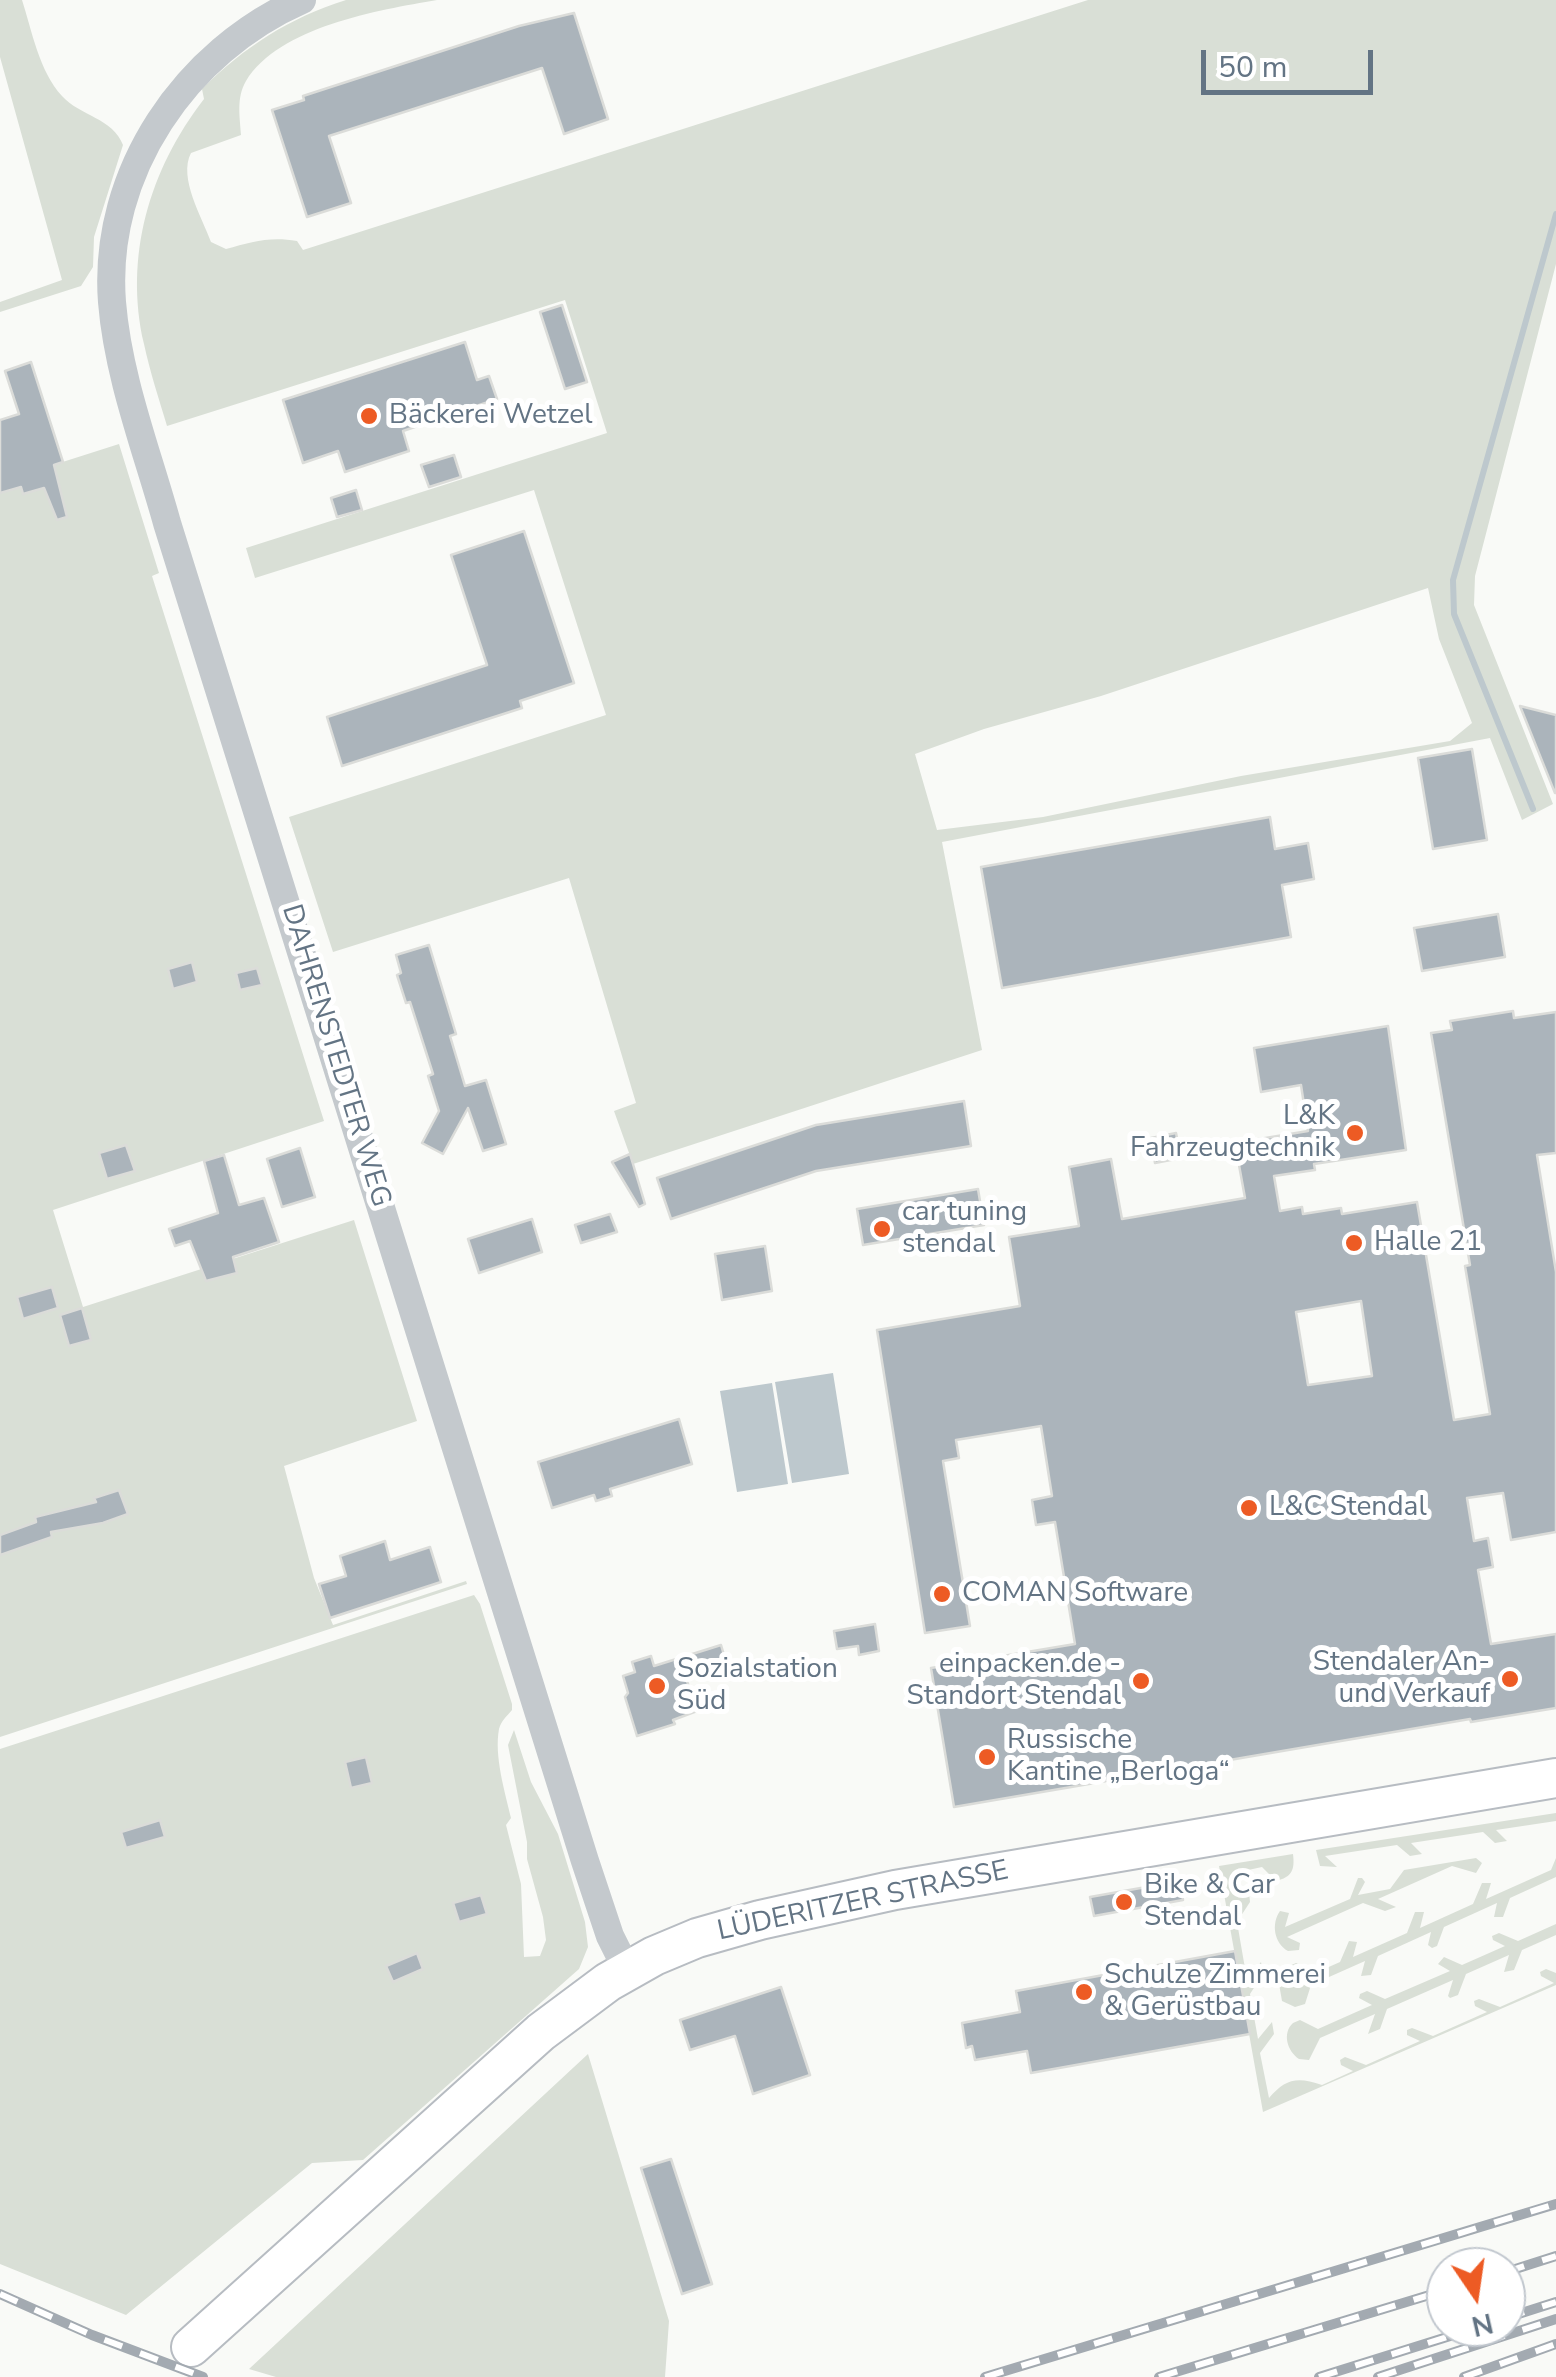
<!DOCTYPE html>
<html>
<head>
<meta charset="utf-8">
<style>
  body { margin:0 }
  #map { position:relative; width:1556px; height:2377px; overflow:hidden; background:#f9faf7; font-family:"Nunito Sans",sans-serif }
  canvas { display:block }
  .north { position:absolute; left:1426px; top:2247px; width:100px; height:100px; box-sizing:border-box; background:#fff; border:2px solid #c1c7ce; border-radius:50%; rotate:167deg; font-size:28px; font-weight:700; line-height:40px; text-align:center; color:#637484 }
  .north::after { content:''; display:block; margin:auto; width:35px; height:45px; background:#ed5b24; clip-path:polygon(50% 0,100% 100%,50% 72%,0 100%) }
  .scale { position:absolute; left:1201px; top:50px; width:172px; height:45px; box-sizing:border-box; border:5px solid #637484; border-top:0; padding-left:12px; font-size:30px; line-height:35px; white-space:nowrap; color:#637484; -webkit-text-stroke:8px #fff; paint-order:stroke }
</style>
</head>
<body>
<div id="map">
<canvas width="1556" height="2377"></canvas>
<div class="north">N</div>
<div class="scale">50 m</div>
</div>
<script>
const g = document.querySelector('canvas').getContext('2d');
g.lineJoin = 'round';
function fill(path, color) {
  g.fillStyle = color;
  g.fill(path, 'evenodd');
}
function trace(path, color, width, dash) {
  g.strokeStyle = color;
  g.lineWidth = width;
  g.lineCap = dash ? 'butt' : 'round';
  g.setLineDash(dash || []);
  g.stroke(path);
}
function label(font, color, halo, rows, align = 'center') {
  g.font = font + ' "Nunito Sans",sans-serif';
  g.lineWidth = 10;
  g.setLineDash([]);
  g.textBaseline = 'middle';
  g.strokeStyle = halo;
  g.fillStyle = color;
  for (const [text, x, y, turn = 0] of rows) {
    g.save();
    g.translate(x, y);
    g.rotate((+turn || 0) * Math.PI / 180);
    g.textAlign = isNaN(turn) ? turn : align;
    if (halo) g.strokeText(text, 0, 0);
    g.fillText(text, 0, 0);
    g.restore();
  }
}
const green = new Path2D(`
  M0,0h22c10,31 17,71 40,96 18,20 51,22 61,49l-29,92 -1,30 -12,19 -81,26v-10l62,-22 -62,-223z
  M346,0h91c-59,10 -158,27 -191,81 -10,17 -6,36 -5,54l-50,18c-13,25 11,64 20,89l15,7c25,-7 44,-13 71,-8l6,9 785,-250h468v264l-81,312 -1,29 79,199 -31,16 -32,-82 -548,104 40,208 -349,114 -19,-53 22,-8 -67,-225 -236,74 -44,-135 317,-102 -72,-225 -279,88 -9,-30 361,-115 -42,-133 -398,126c-8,-27 -17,-54 -23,-82 -20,-87 5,-174 60,-245l-2,-10c42,-42 87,-71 144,-89zM1428,588l11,51 33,84 -22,18 -209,35 -198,41 -106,13 -22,-76 69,-25 117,-33z
  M119,444l40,129 -7,3 172,545 -271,89 30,97 271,-87 63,201 -133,45 30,112 19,47 133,-44 1,3 -467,153v-1255z
  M474,1595l6,9 32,100v6c-5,6 -11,11 -13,19 -5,27 6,63 12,89l-5,7 15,59 3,73 16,-1 6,-16 -3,-23 -16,-58v-17l-19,-97 6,-15 17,52 27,52 27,88 3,25 -9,22 -216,191 -51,3 -186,152 -126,-51v-515z
  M1556,1813v8l-60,9 11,11 -12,2 -12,-11 -72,11 11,11 -12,2 -13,-11 -72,11 12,11 -17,-1 -4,-16z
  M1293,1854c2,16 -1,23 -17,27l-14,-14 -23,5 -7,7 17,13 1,10 -13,20 10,58 14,-18 2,12 -13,20 8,45 14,-17 2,12 -14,19 9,45c16,-19 28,-22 53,-13l31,-14 -12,-6 -1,-5 5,-3 21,8 54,-24 -13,-6v-5l5,-2 21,8 54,-24 -12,-6 -1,-5 5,-2 21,8 54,-24 -13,-7 -1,-4 6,-3 10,4v12l-293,127 -44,-246z
  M1476,1858l6,5 -6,10 -24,-7 -74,33 18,8 -11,4 -22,-8 -76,34 13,6 -1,7 -11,1c-14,-8 -17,-27 -8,-40l9,2 -4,14 65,-28 8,-21h4l3,4 -7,13 32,-6 14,-19z
  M1556,1858v19l-46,21 -7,19h-9l3,-14 -53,24 -7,19 -5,2 -4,-3 3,-13 -53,24 -7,19 -10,1 4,-15 -54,24 -6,19 -10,3 -13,-6 -4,-23 7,-10 11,-5 6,3 -5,15 43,-19 9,-21 8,1 -4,15 54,-24 8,-21h9l-4,16 53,-24 9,-21h9l-5,16 65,-29z
  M1556,1924v11l-34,15 -8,20 -10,2 5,-17 -43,19 -8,21 -8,3 -2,-2 5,-16 -66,29 -7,20 -12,5 7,-20 -55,24 -11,22 -10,-1c-12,-8 -17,-26 -6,-36l7,-3 18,9 54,-24 -13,-7 1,-4 7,-3 18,8 65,-28 -12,-7 6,-7 18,8 43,-19 -12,-6 -1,-4 7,-3 19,8z
  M588,2054l81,267 -4,56h-389l-27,-8z`);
const water = new Path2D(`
  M833,1373l16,101 -57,9 -17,-101z
  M772,1383l16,101 -51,8 -17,-101z`);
const stream = new Path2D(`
  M1533,809l-79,-195 -1,-34 103,-366`);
const building = new Path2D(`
  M574,13l34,106 -44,15 -22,-66 -213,68 22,67 -44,14 -35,-107 32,-10 -1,-4 216,-70z
  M562,305l25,77 -22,7 -25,-77z
  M465,342l12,38 12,-4 8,23 -94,32 6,20 -64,21 -7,-21 -35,12 -20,-63z
  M31,362l32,100 -9,3 13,52 -10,3 -13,-32 -21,6 -2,-7 -21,6v-73l19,-6 -14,-43z
  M454,455l7,22 -32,10 -8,-22z
  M356,490l6,20 -25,7 -6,-19z
  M524,531l50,152 -54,18 2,7 -180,58 -15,-49 160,-52 -36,-110z
  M1520,706l36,9v78h-1z
  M1472,749l15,91 -54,9 -15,-91z
  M1270,817l5,32 33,-6 6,36 -32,6 9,52 -289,51 -21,-121z
  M1498,914l7,43 -83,14 -8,-43z
  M429,945l27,89 -6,2 15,50 21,-6 20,64 -23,7 -15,-43 -25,46 -21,-11 17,-32 -11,-35 5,-2 -23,-72 -4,1 -9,-28 4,-2 -5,-18z
  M192,962l5,20 -24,7 -5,-20z
  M257,968l5,17 -22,5 -4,-17z
  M1513,1011l1,7 42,-6v141l-19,2 19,117v260l-45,8 -8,-47 -36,5 7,43 14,-3 5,29 -15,3 13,74 65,-10v74l-85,14 -1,-3 -516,88 -23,-139 144,-24 -20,-122 -19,3 -4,-25 20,-4 -11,-70 -85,14 3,18 -16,3 27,165 -45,7 -48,-303 143,-24 -11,-69 70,-11 -10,-59 42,-8 11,60 123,-21 -10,-55 73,-12 -7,-46 -40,7 -7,-44 134,-22 18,124 -92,14 1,6 -41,6 6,35 22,-4 1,7 38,-6 1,6 75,-12 37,218 36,-6 -25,-148 5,-1 -39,-232 21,-3 -2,-9zM1361,1301l11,75 -64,9 -12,-73z
  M964,1101l7,45 -155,25 -145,48 -14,-41 159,-53z
  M1176,1133l5,25 -26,5 -4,-25z
  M126,1145l9,26 -28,8 -8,-26z
  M300,1148l15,49 -33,10 -15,-48z
  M630,1154l15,50 -6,3 -27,-45z
  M224,1155l15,50 25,-7 15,44 -46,15 4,16 -31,8 -16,-40 -15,5 -6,-17 49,-16 -14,-52z
  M978,1189l6,36 -121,20 -6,-36z
  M610,1214l7,18 -36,11 -6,-18z
  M532,1219l10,33 -63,21 -11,-34z
  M765,1246l7,45 -50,9 -7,-46z
  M52,1287l6,21 -35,11 -6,-22z
  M82,1308l9,32 -22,6 -9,-31z
  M679,1419l13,45 -82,25 2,7 -16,5 -2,-6 -42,13 -14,-46z
  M119,1490l9,24 -25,9 -52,9 1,5 -52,18v-20l36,-13 -1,-5 61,-15 -2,-4z
  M385,1541l5,19 40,-13 11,35 -111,36 -11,-34 27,-8 -6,-20z
  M875,1624l4,27 -20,4 -1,-9 -21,3 -3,-18z
  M721,1645l6,20 -41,13 11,33 -24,9 2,4 -38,12 -12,-39 3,-4 -5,-17 12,-4 -3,-10 19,-6 3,10z
  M366,1757l6,26 -21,5 -6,-26z
  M160,1820l5,17 -39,11 -5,-16z
  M1180,1881l3,19 -89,16 -4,-19z
  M481,1895l6,19 -28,8 -6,-19z
  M1235,1951l15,83 -219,39 -4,-22 -52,9 -3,-14 -6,2 -4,-25 58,-11 -4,-21z
  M417,1953l6,16 -30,13 -7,-16z
  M781,1987l29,88 -57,19 -18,-58 -45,14 -10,-30z
  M671,2159l41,125 -30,10 -41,-126z`);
const street = new Path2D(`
  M302,0c-116,51 -200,172 -190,302 6,75 35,149 55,221l418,1338 25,75 17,34`);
const secondary = new Path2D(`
  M191,2347l350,-315 67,-50 46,-26 43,-18 63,-18 135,-30 661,-112`);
const rail = new Path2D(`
  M1506,2272l50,-16
  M0,2294l92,41 111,42
  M1506,2318l50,-16
  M985,2377l571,-173
  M1159,2377l287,-87
  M1319,2377l160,-50
  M1378,2377l178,-58
  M1464,2377l92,-33`);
const markers = [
  [369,416,10,"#ed5b24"],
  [1355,1133,10,"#ed5b24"],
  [882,1229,10,"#ed5b24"],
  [1354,1243,10,"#ed5b24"],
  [1249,1508,10,"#ed5b24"],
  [942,1594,10,"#ed5b24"],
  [1510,1679,10,"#ed5b24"],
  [1141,1681,10,"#ed5b24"],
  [657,1686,10,"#ed5b24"],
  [987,1757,10,"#ed5b24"],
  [1124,1902,10,"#ed5b24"],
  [1084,1992,10,"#ed5b24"]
];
const poiNames = [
  ["Bäckerei Wetzel",389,416],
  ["L&K",1335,1117,"right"],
  ["Fahrzeugtechnik",1335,1149,"right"],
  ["car tuning",902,1213],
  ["stendal",902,1245],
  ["Halle 21",1374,1243],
  ["L&C Stendal",1269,1508],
  ["COMAN Software",962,1594],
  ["Stendaler An-",1490,1663,"right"],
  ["und Verkauf",1490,1695,"right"],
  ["einpacken.de -",1121,1665,"right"],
  ["Standort Stendal",1121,1697,"right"],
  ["Sozialstation",677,1670],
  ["Süd",677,1702],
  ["Russische",1007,1741],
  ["Kantine „Berloga“",1007,1773],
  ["Bike & Car",1144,1886],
  ["Stendal",1144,1918],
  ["Schulze Zimmerei",1104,1976],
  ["& Gerüstbau",1104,2008]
];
const streetNames = [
  ["DAHRENSTEDTER WEG",335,1056,73],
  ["LÜDERITZER STRASSE",863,1902,-12]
];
fill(green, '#d9dfd6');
fill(water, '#bdc8cd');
trace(stream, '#bdc8cd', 6);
fill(building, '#abb4bb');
trace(building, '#dbdcd9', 2.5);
trace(secondary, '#b7bcc2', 42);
trace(street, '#c4c9cd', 28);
trace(secondary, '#fff', 38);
trace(rail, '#a3aab1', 10);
trace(rail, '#fff', 6, [19]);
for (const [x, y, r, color] of markers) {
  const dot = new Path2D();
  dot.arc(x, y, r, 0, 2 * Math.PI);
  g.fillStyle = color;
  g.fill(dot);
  trace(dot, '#fff', 4);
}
label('28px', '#637484', '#fff', poiNames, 'left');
label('28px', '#637484', '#fff', streetNames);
</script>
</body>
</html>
